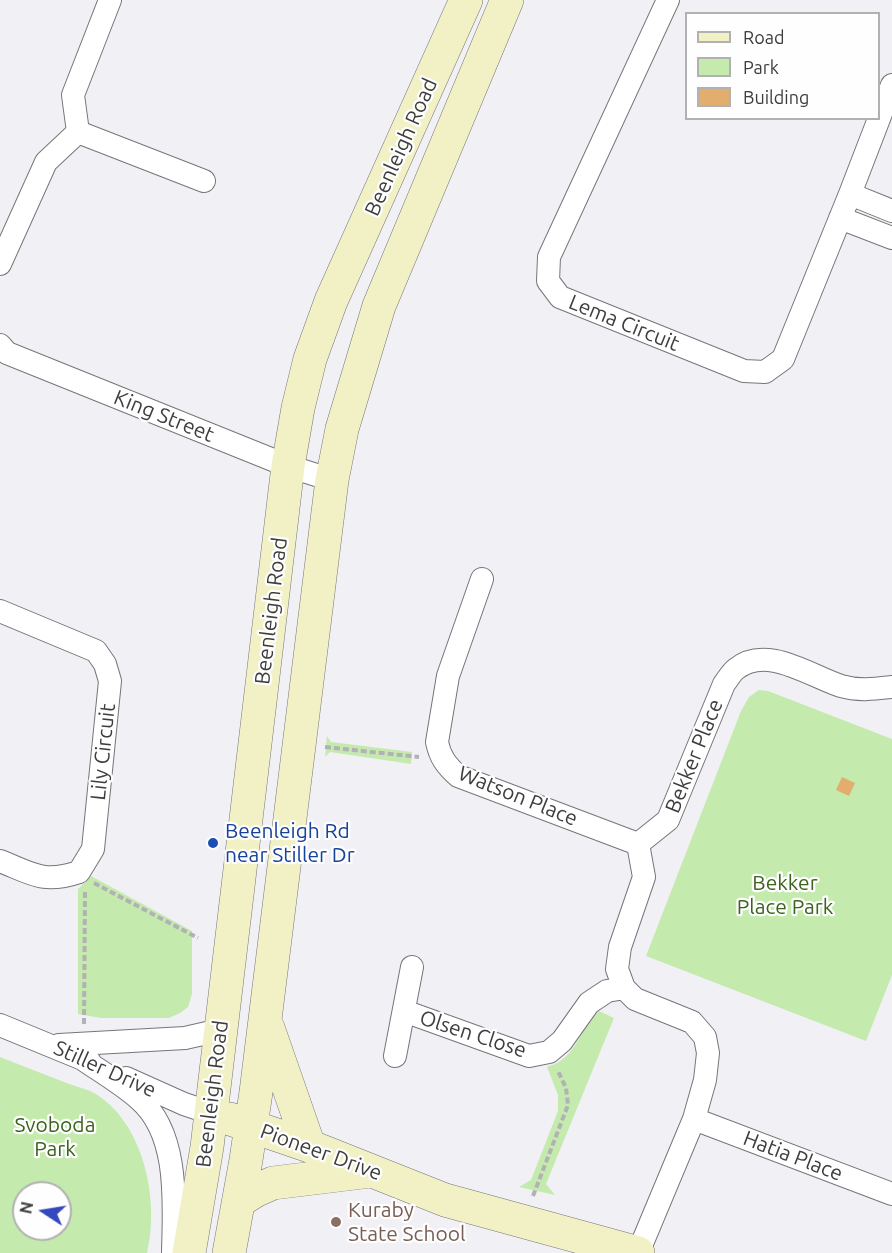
<!DOCTYPE html>
<html>
<head>
<meta charset="utf-8">
<style>
  body { margin:0 }
  #map { position:relative; width:892px; height:1253px; overflow:hidden; background:#f1f0f5; font-family:Ubuntu,sans-serif }
  canvas { display:block }
  .legend { position:absolute; left:685px; top:12px; width:195px; height:108px; box-sizing:border-box; background:#fefeff; border:2px solid #b1b1b2; margin:0; padding:8px 10px; list-style:none; font-size:18px; color:#3d3d3e }
  .legend li { display:flex; align-items:center; gap:12px; height:30px }
  .legend b { width:30px; border:2px solid #b1b1b2 }
  .north { position:absolute; left:12px; top:1181px; width:60px; height:60px; box-sizing:border-box; background:#fefeff; border:2px solid #b1b1b2; border-radius:50%; rotate:282deg; font-size:16px; font-weight:700; line-height:24px; text-align:center; color:#3d3d3e }
  .north::after { content:''; display:block; margin:auto; width:21px; height:27px; background:#344abc; clip-path:polygon(50% 0,100% 100%,50% 72%,0 100%) }
</style>
</head>
<body>
<div id="map">
<canvas width="892" height="1253"></canvas>
<ul class="legend">
<li><b style="height:8px;background:#f1f1c5"></b>Road</li>
<li><b style="height:16px;background:#c5eaae"></b>Park</li>
<li><b style="height:16px;background:#e3ad6d"></b>Building</li>
</ul>
<div class="north">N</div>
</div>
<script>
const g = document.querySelector('canvas').getContext('2d');
g.lineJoin = 'round';
function fill(path, color) {
  g.fillStyle = color;
  g.fill(path, 'evenodd');
}
function trace(path, color, width, dash) {
  g.strokeStyle = color;
  g.lineWidth = width;
  g.lineCap = dash ? 'butt' : 'round';
  g.setLineDash(dash || []);
  g.stroke(path);
}
function label(font, color, halo, rows, align = 'center') {
  g.font = font + ' Ubuntu,sans-serif';
  g.lineWidth = 4.5;
  g.setLineDash([]);
  g.textBaseline = 'middle';
  g.strokeStyle = halo;
  g.fillStyle = color;
  for (const [text, x, y, turn = 0] of rows) {
    g.save();
    g.translate(x, y);
    g.rotate((+turn || 0) * Math.PI / 180);
    g.textAlign = isNaN(turn) ? turn : align;
    if (halo) g.strokeText(text, 0, 0);
    g.fillText(text, 0, 0);
    g.restore();
  }
}
const green = new Path2D(`
  M759,690l9,1 124,48v236l-26,66 -220,-85 95,-245 8,-14z
  M327,736l4,6 81,10 -1,12 -81,-12 -5,5z
  M91,876l101,55v63l-4,13 -8,6 -11,5h-68l-23,-4v-125z
  M599,1011l15,7 -68,166 9,11 -36,-8 12,-7 27,-69v-16l-11,-28c4,-2 10,-3 13,-6 18,-11 22,-36 39,-50z
  M0,1057c21,8 43,17 64,25 10,4 21,6 30,11 50,29 66,108 53,160h-147zM24,1193h36v36h-36z`);
const building = new Path2D(`
  M842,777l13,6 -6,13 -13,-6z`);
const path = new Path2D(`
  M325,747l94,10
  M94,883l104,55
  M84,1024l1,-134
  M533,1196l35,-91 -2,-17 -8,-17`);
const street = new Path2D(`
  M668,0l-119,257 -1,24 12,16 184,74 21,1 18,-13 67,-165 42,-109
  M78,132l126,49
  M850,194l42,17
  M840,218l52,20
  M0,264l46,-102 32,-30 -5,-37 37,-95
  M0,345l7,8 281,113 44,14
  M482,579l-34,97 -11,66c3,15 9,23 21,34l180,68
  M0,611l96,40 9,13 5,17 -17,168 -14,23c-36,12 -46,2 -79,-11
  M404,1011l125,45 20,-4 13,-11 27,-38 18,-12 17,-3
  M0,1025l90,37
  M59,1045l126,-7 35,-8
  M78,1056c20,14 43,27 61,43 41,35 35,106 34,154
  M395,1056l17,-89
  M126,1078l58,26 27,9
  M694,1119l198,75
  M638,1253l56,-134 11,-39 3,-27 -3,-16 -13,-15 -57,-23 -11,-11 -7,-19 3,-22 24,-70 -6,-33 30,-24 56,-136c4,-5 7,-11 12,-15 30,-25 74,7 105,17 17,5 33,3 51,1`);
const secondary = new Path2D(`
  M268,1028l41,118
  M230,1119l79,27 136,54 193,53
  M239,1201l16,-10 18,-8 98,-12
  M189,1253l18,-106 81,-681 10,-58 12,-49 21,-58 135,-301
  M229,1253l17,-93 10,-68 76,-612 10,-51 37,-123 128,-306`);
const markers = [
  [213,843,6,"#1a4fb4"],
  [336,1222,6,"#8d6e63"]
];
const streetNames = [
  ["Beenleigh Road",401,147,-66],
  ["Lema Circuit",624,323,22],
  ["King Street",164,416,22],
  ["Beenleigh Road",271,611,-83],
  ["Lily Circuit",103,752,-84],
  ["Bekker Place",694,756,-68],
  ["Watson Place",518,796,22],
  ["Olsen Close",473,1034,18],
  ["Stiller Drive",105,1069,24],
  ["Beenleigh Road",212,1094,-83],
  ["Pioneer Drive",321,1152,20],
  ["Hatia Place",793,1156,21]
];
const transitNames = [
  ["Beenleigh Rd",225,831],
  ["near Stiller Dr",225,855]
];
const parkNames = [
  ["Bekker",785,883],
  ["Place Park",785,907],
  ["Svoboda",55,1125],
  ["Park",55,1149]
];
const educationNames = [
  ["Kuraby",348,1210],
  ["State School",348,1234]
];
fill(green, '#c5eaae');
fill(building, '#e3ad6d');
trace(street, '#777579', 24);
trace(secondary, '#777579', 34);
trace(path, '#b2b1b5', 4, [6, 3]);
trace(street, '#fff', 22);
trace(secondary, '#f1f1c5', 33);
for (const [x, y, r, color] of markers) {
  const dot = new Path2D();
  dot.arc(x, y, r, 0, 2 * Math.PI);
  g.fillStyle = color;
  g.fill(dot);
  trace(dot, '#fefeff', 2);
}
label('21px', '#3d3d3e', '#fefeff', streetNames);
label('21px', '#164399', '#fefeff', transitNames, 'left');
label('21px', '#3d631e', '#fefeff', parkNames);
label('21px', '#785e54', '#fefeff', educationNames, 'left');
</script>
</body>
</html>
